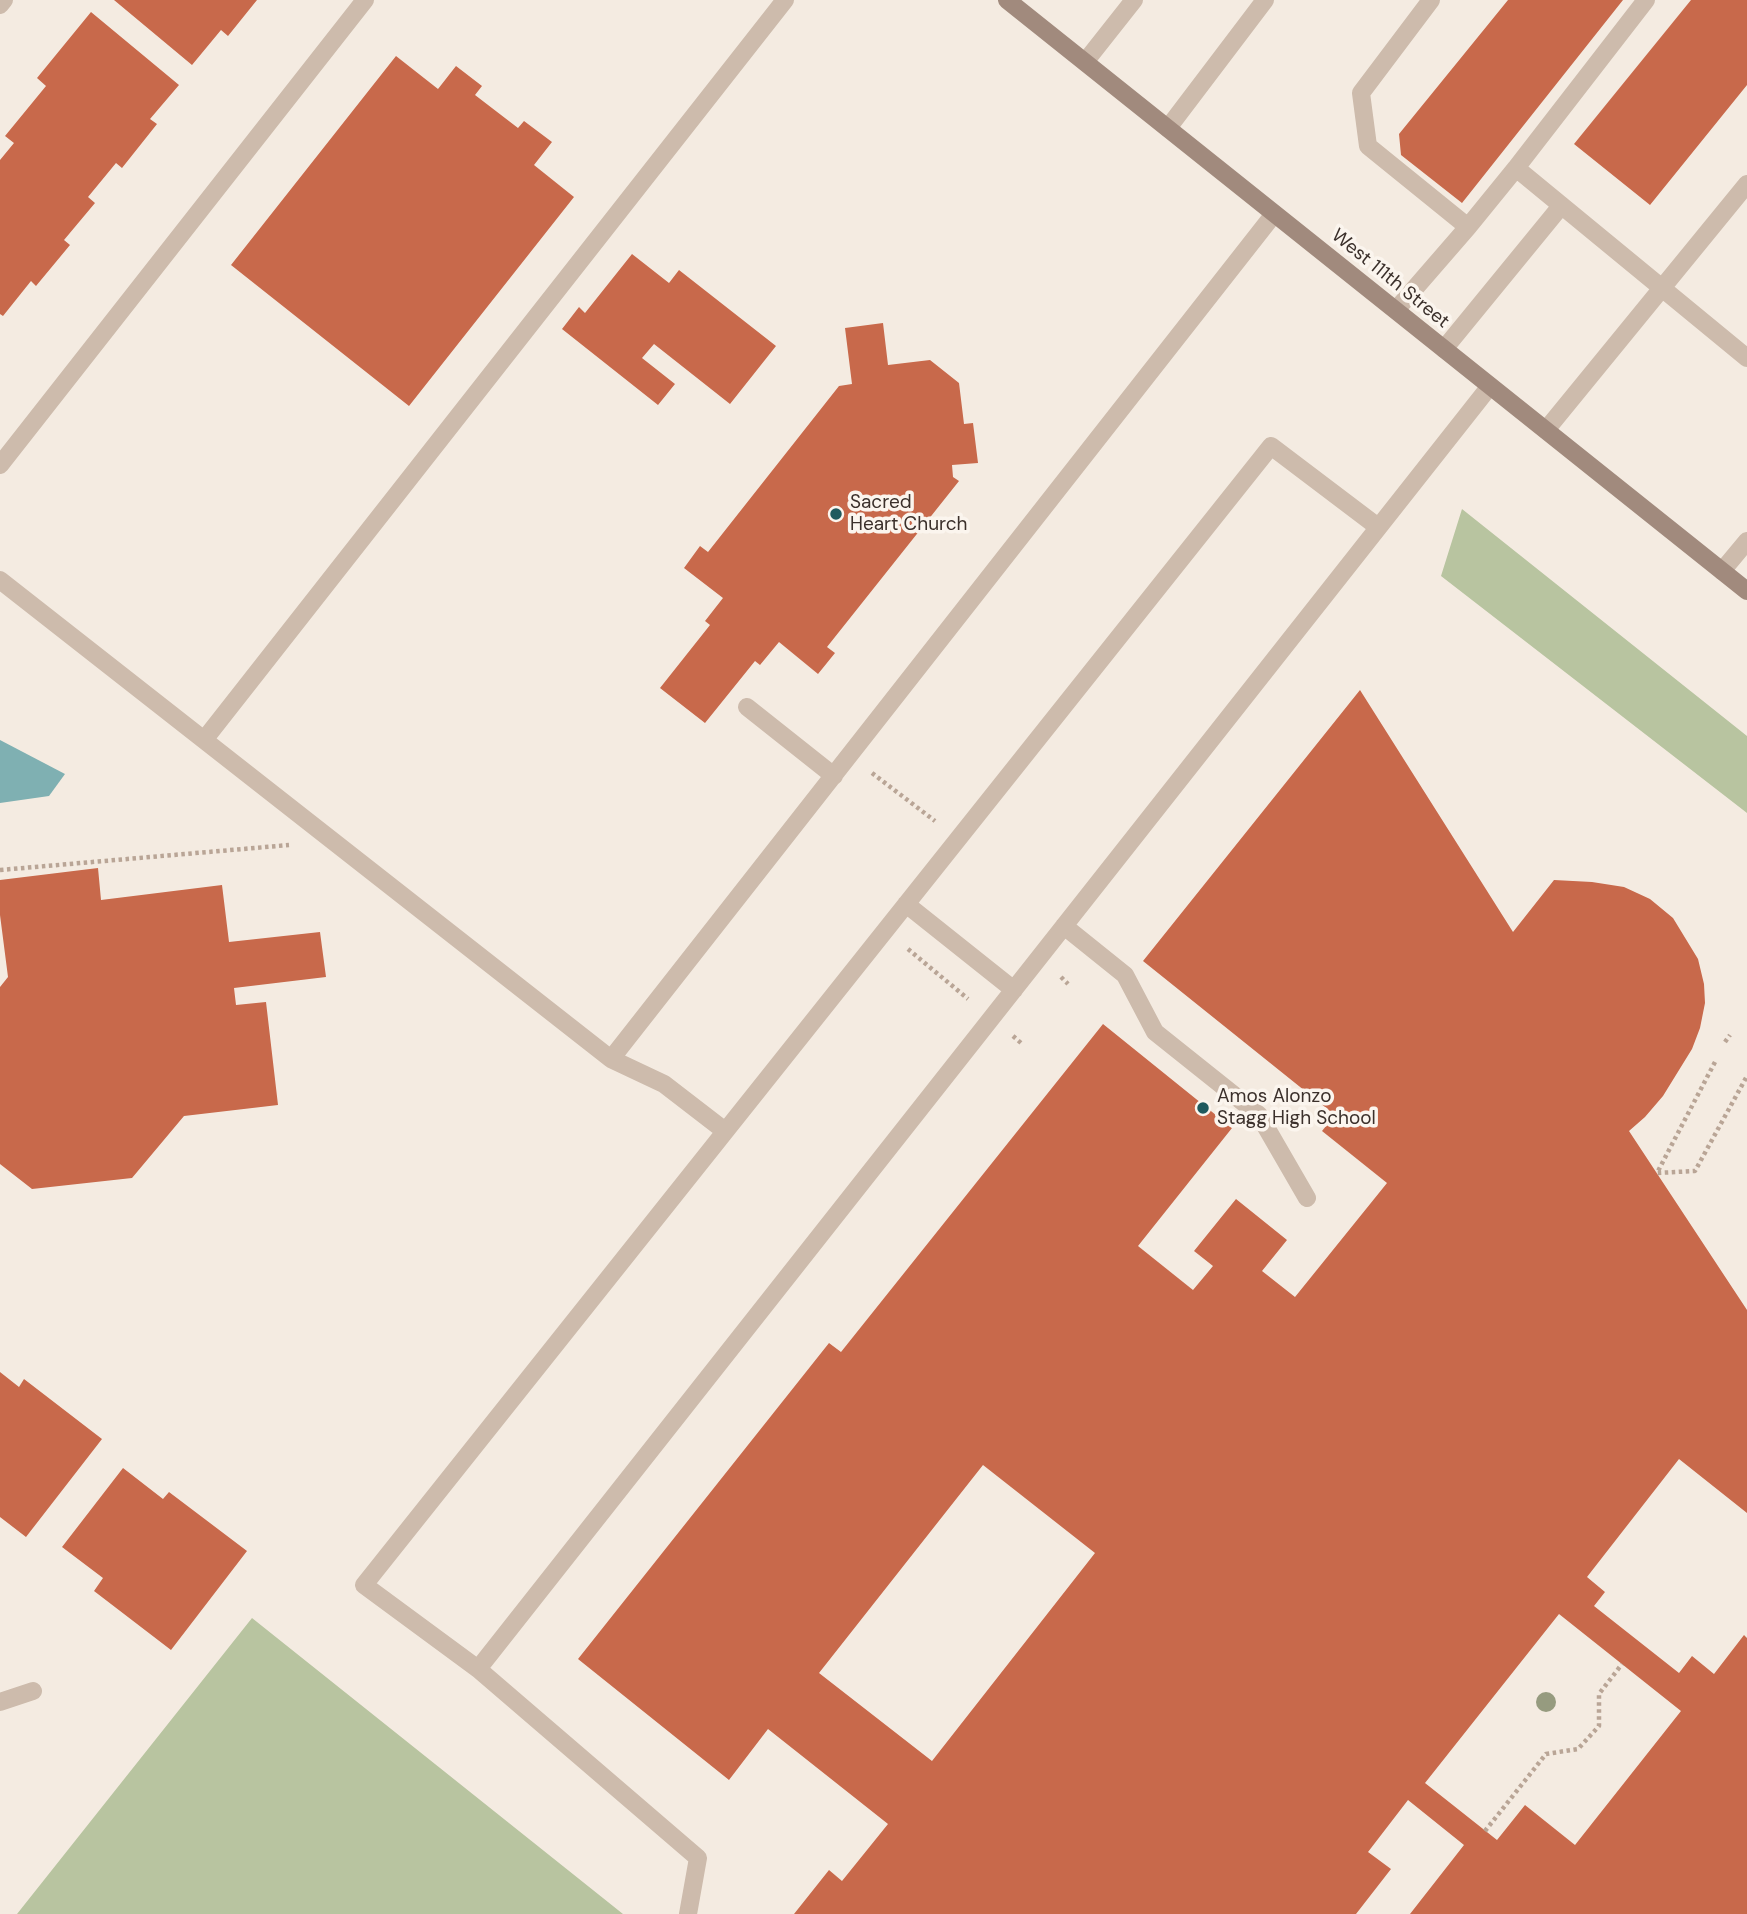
<!DOCTYPE html>
<html>
<head>
<meta charset="utf-8">
<style>
  body { margin:0 }
  canvas { display:block; background:#f4ebe1 }
</style>
</head>
<body>
<canvas width="1747" height="1914"></canvas>
<script>
const g = document.querySelector('canvas').getContext('2d');
g.lineJoin = 'round';
function fill(path, color) {
  g.fillStyle = color;
  g.fill(path, 'evenodd');
}
function trace(path, color, width, dash) {
  g.strokeStyle = color;
  g.lineWidth = width;
  g.lineCap = dash ? 'butt' : 'round';
  g.setLineDash(dash || []);
  g.stroke(path);
}
function label(font, color, halo, rows, align = 'center') {
  g.font = font + ' "DM Sans",sans-serif';
  g.lineWidth = 7;
  g.setLineDash([]);
  g.textBaseline = 'middle';
  g.strokeStyle = halo;
  g.fillStyle = color;
  for (const [text, x, y, turn = 0] of rows) {
    g.save();
    g.translate(x, y);
    g.rotate((+turn || 0) * Math.PI / 180);
    g.textAlign = isNaN(turn) ? turn : align;
    if (halo) g.strokeText(text, 0, 0);
    g.fillText(text, 0, 0);
    g.restore();
  }
}
const green = new Path2D(`
  M1462,509l285,227v77l-306,-237z
  M252,1618l371,296h-606z`);
const water = new Path2D(`
  M0,740l65,34 -16,22 -49,7z`);
const building = new Path2D(`
  M114,0h143l-29,36 -7,-6 -29,35z
  M1508,0h115l-161,203 -61,-48 -2,-21z
  M1691,0h56v85l-97,120 -76,-61z
  M91,12l88,73 -29,34 7,5 -35,44 -6,-5 -28,34 7,6 -31,37 6,5 -34,41 -5,-5 -28,35 -3,-2v-154l14,-17 -9,-7 41,-50 -9,-8z
  M396,56l42,33 18,-23 26,20 -7,9 43,33 6,-7 28,21 -18,23 40,32 -165,209 -178,-141z
  M632,254l37,29 10,-13 97,76 -46,58 -76,-60 -12,14 33,26 -17,21 -96,-76 17,-22 6,6z
  M883,323l5,42 42,-5 29,23 5,41 9,-1 5,40 -26,2 1,12 6,4 -132,166 8,6 -17,21 -39,-32 -19,23 -5,-4 -50,62 -45,-35 50,-63 -5,-4 18,-23 -39,-30 16,-22 8,6 131,-166 13,-2 -7,-56z
  M1360,690l153,242 41,-52 38,2 32,5 26,12 23,19 25,41 6,25 1,19 -5,25 -8,21 -29,47 -18,21 -16,14 118,179v203l-68,-54 -92,118 18,15 -11,14 85,67 13,-17 22,18 30,-39 3,3v276h-337l54,-69 -56,-45 -40,52 23,17 -35,45h-562l35,-44 13,11 46,-57 -120,-95 -39,51 -151,-121 251,-316 12,9 262,-328 129,104 -94,118 55,44 20,-24 -19,-15 42,-52 51,41 -25,31 33,26 92,-114 -65,-52 13,-16 -192,-154zM983,1465l112,88 -163,208 -113,-88zM1559,1614l122,97 -106,134 -50,-40 -28,35 -72,-57z
  M98,868l3,32 121,-15 7,57 91,-10 6,45 -92,11 2,17 30,-3 12,103 -94,11 -52,62 -100,11 -32,-25v-177l8,-10 -8,-62v-35z
  M0,1372l19,15 5,-8 78,60 -76,98 -26,-20z
  M123,1468l40,31 6,-7 78,59 -76,99 -77,-59 9,-13 -41,-31z`);
const path = new Path2D(`
  M872,773l63,48
  M0,870l289,-25
  M908,949l60,50
  M1061,977l7,7
  M1013,1036l8,7
  M1725,1042l5,-7
  M1715,1062l-58,111 38,-2 52,-95
  M1485,1831l61,-77 32,-5 21,-23v-32l23,-30`);
const service = new Path2D(`
  M1431,0l-70,93 7,53 100,81 48,-59 231,190
  M1085,62l49,-62
  M1168,128l97,-128
  M1516,168l130,-168
  M1396,310l72,-83
  M1444,349l117,-143
  M1546,430l201,-246
  M0,465l365,-465
  M1722,571l25,-30
  M0,580l611,479 663,-845
  M747,707l87,69
  M204,740l581,-740
  M906,904l108,86
  M1064,926l61,49 30,57 104,83 48,83
  M611,1059l53,25 61,47
  M478,1669l1012,-1283
  M688,1914l10,-56 -220,-189 -114,-84 907,-1139 107,81`);
const minor = new Path2D(`
  M0,5l4,-5
  M0,1702l33,-11`);
const secondary = new Path2D(`
  M1007,0l740,591`);
const trees = [
  [1546,1702]
];
const markers = [
  [836,514,7,"#1f5a5e"],
  [1203,1108,7,"#1f5a5e"]
];
const streetNames = [
  ["West 111th Street",1390,279,39]
];
const poiNames = [
  ["Sacred",850,503],
  ["Heart Church",850,525],
  ["Amos Alonzo",1217,1097],
  ["Stagg High School",1217,1119]
];
fill(green, '#b8c4a0');
fill(water, '#7fb0b2');
fill(building, '#c8694b');
trace(path, '#b9a596', 4.5, [3.5, 3.5]);
trace(service, '#cdbbac', 18);
trace(minor, '#cdbbac', 18);
trace(secondary, '#a18a7d', 18);
g.fillStyle = '#969b7f';
for (const [x, y] of trees) {
  g.beginPath();
  g.arc(x, y, 10, 0, 2 * Math.PI);
  g.fill();
}
for (const [x, y, r, color] of markers) {
  const dot = new Path2D();
  dot.arc(x, y, r, 0, 2 * Math.PI);
  g.fillStyle = color;
  g.fill(dot);
  trace(dot, '#fbf5ee', 2.5);
}
label('19px', '#3b302b', '#fbf5ee', streetNames);
label('19px', '#3b302b', '#fbf5ee', poiNames, 'left');
</script>
</body>
</html>
